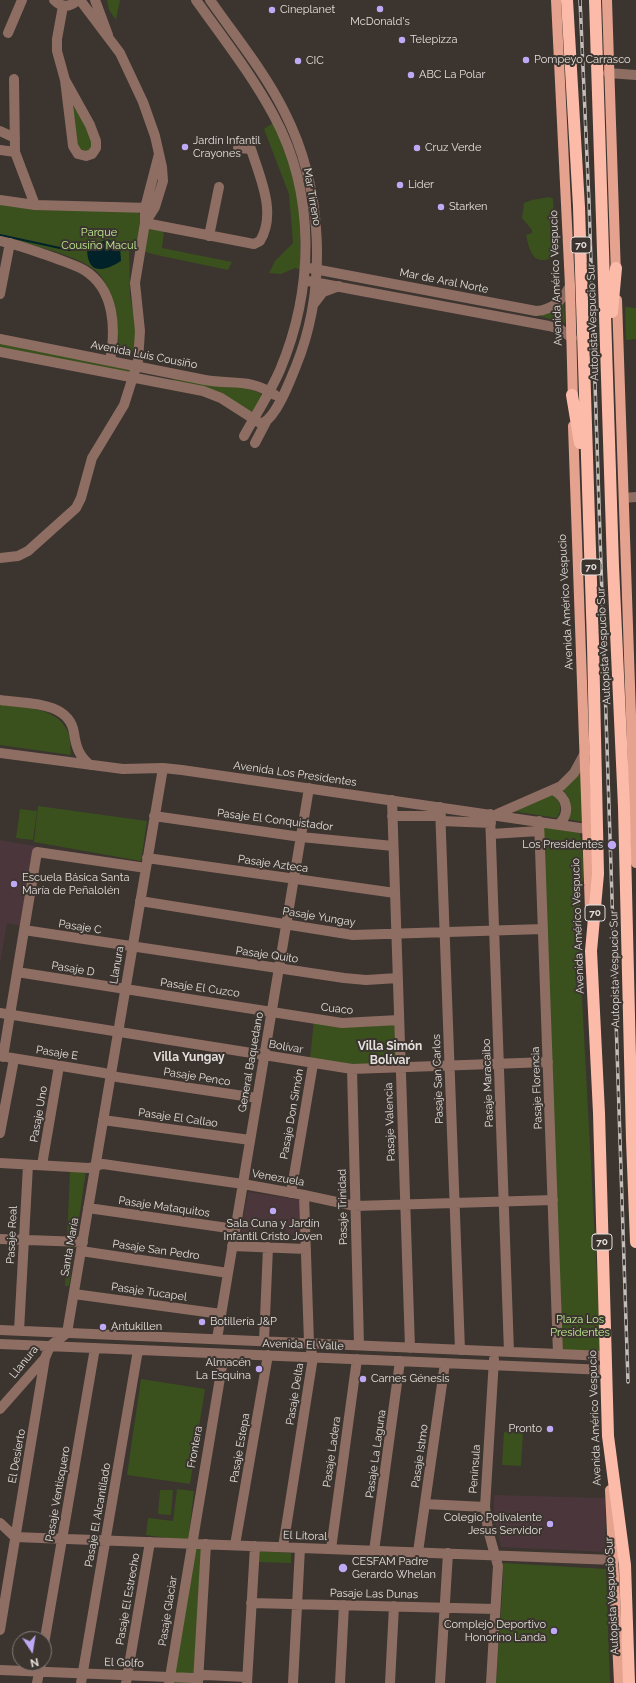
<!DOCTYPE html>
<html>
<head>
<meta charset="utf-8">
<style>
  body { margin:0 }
  #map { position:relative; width:636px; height:1683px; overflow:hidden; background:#3b342f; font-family:Raleway,sans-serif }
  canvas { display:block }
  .north { position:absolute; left:12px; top:1631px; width:40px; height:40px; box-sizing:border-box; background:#3b342f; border:1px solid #7f7874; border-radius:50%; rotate:168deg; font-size:11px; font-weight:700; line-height:16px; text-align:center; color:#e4dfdc }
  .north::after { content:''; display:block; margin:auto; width:14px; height:18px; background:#bfa9f4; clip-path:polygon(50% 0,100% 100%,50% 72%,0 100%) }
</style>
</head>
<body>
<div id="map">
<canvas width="636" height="1683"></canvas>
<div class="north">N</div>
</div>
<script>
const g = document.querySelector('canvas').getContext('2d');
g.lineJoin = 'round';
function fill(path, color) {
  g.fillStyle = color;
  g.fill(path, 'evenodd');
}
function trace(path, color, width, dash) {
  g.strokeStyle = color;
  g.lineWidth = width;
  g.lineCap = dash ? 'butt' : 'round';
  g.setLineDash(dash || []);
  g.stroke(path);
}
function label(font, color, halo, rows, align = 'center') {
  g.font = font + ' Raleway,sans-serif';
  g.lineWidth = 4;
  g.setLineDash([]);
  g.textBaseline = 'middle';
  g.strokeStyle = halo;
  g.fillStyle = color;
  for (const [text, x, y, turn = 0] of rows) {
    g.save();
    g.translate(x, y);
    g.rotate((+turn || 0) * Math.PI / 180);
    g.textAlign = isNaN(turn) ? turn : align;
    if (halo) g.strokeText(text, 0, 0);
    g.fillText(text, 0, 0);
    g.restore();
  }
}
const education = new Path2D(`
  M0,840l35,6 -13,80 -15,-3 -7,41z
  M248,1192l53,8 1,35h-17l1,-11 -27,-3 -2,14 -16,-2z
  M494,1495l111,3 1,54 -105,-5 -7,-28z`);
const green = new Path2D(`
  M107,0h13l-4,20 -7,-10z
  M70,100l15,19 9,26 -2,4 -8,3 -7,-4z
  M273,123l15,34 13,48 -1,64 -5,-1 -14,6 -12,-1 6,-12 18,-18 -4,-49 -25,-65z
  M550,197l3,2 3,55 -1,3c-21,9 -25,-3 -29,-22l6,-2v-3l-10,-12 2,-15 8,-3z
  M0,204l137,7 3,4 2,11 22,5 -2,17 70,14 -4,8 -76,-16 -23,-8 1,50 5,25v30h-16c-1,-26 -3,-55 -19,-76 -14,-19 -77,-32 -100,-38z
  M564,302l1,21 -26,-7 14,-5z
  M625,307l11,1v31l-10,1z
  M0,343l130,25 1,3 -2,2 -129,-25z
  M173,378l67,8 20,7 2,4 -7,14 -4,1 -34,-21 -45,-10z
  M0,704c22,3 56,3 67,26 4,7 3,18 4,25l-71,-10z
  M581,765l2,57 -16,-3c5,-13 4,-20 -5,-31z
  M549,794l7,3c5,8 6,12 1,21l-45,-7z
  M38,806l109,15 -6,40 -107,-19z
  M20,809l17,2 -4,29 -17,-2z
  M542,826l38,7 4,35 -6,56 23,427 -41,-1z
  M314,1020l81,2 3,41 -48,2 -40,-6z
  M70,1171h16l-17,115h-4z
  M141,1379l64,10 -15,95 -63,-9z
  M504,1432l19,1 -2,33 -19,-1z
  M177,1489l17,2 -6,50 -42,-6 2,-17 25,3z
  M160,1490h13l-2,25 -13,-1z
  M193,1547h9l-6,136h-24z
  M259,1551l32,2v10l-32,-1z
  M503,1563l103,6 4,114h-114l7,-103z`);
const water = new Path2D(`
  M108,239l12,7 1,15c-19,12 -34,13 -34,-13z`);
const stream = new Path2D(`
  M0,235l69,15 18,-2`);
const minor = new Path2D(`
  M54,0c8,8 16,7 24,0
  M80,0l40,53 23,49 12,34 7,31 1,14 -8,26 -10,16
  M95,0l13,35
  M196,0c27,38 56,75 78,116 42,78 40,173 6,254 -10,23 -24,44 -36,66
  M63,6l-6,33v12l8,29 8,66 5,8 8,2 6,-2 4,-6v-7l-6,-16 -25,-45
  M8,33l14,-33
  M608,73l28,2
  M14,79l1,73 20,53
  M0,131l15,7
  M0,150l15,2
  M0,200l35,5 115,3
  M145,223l109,21 6,-3c17,-28 0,-63 -9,-92l-13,-1
  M209,236l10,-49
  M0,241c19,4 37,11 55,17 10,4 20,7 29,12 31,19 32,59 26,91
  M309,268l227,43c17,-1 26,-11 34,-25
  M308,281l241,45 11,3 12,9
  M0,294l10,-51
  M313,305l10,-13 16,-6
  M0,339c68,13 137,28 205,41 28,5 44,-2 70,15
  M0,352l203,39 18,7 39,25h3c14,-7 27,-42 33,-57 32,-79 27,-179 -12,-255 -20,-40 -49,-75 -74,-111
  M255,443l11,-21
  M624,498l12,-1
  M0,558l18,-2 10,-5 48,-43 5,-10 11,-40 32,-53 14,-44 2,-30 -5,-48 10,-60v-15l14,-54
  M0,700c24,4 69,0 74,33 2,14 5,23 16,32
  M0,753l123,16 40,-1 19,2 405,59
  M553,790c14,7 18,23 6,34
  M392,800l18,548
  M440,807l20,543
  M490,814l19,538
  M497,814l64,-28 13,-13 11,-20
  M154,816l147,21 92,9
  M392,816h49
  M441,821l50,2
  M539,821l19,533
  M491,834l48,-3
  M147,858l248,35
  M140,901l213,34 190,-6
  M24,930l320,48 22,2 32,-2
  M17,972l325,51 57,-3
  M0,1013l352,56 196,-7
  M0,1056l104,17 13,4 140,21
  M3,1057l34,-205 109,16
  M352,1069l7,276
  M103,1120l147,20
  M0,1133l14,-74
  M0,1163l89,5 14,-4 140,20 61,11 51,11 198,-6
  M42,1165l17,-99
  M291,1193l22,-129
  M88,1208l147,21
  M0,1239l83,3
  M232,1246l74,3
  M81,1251l147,22
  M74,1294l147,20
  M0,1330l605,26
  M19,1331l9,-166
  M217,1339l92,-551
  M264,1341l4,-94
  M0,1344l606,26
  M0,1409l45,-51 5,-12 17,-13 96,-565
  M425,1504l60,3
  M0,1523l15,14 599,23
  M235,1545l33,-190
  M283,1547l30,-190 -4,-14 -5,-148
  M331,1549l26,-190
  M374,1551l26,-190
  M418,1552l27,-189
  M251,1603l244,6
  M0,1630l45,-272
  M44,1644l51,-296
  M0,1670l193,8 12,-3 42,2
  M198,1682l8,-138
  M37,1683l4,-20
  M81,1683l57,-333
  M126,1683l24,-141
  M169,1683l55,-329
  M247,1683l8,-137
  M293,1683l7,-135
  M340,1683l4,-78
  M390,1683l4,-77
  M440,1683l8,-130
  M491,1683l7,-117 -10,-36 -3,-23 9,-148`);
const major = new Path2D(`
  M556,0l14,286 3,116
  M607,0l9,276
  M617,300l19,563
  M573,426l17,485
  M610,1490l9,193`);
const highway = new Path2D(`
  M567,0l12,207 14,437 5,230 -7,77 8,162 9,323 17,129 4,118
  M595,0l18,566 11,241 8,333 4,102
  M612,312l4,-44
  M572,395l8,48`);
const rail = new Path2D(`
  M580,0l9,202 39,1180`);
const markers = [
  [380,9,4,"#bfa9f4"],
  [272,10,4,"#bfa9f4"],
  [402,40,4,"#bfa9f4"],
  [526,60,4,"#bfa9f4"],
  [298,61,4,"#bfa9f4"],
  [411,75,4,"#bfa9f4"],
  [185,147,4,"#bfa9f4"],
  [417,148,4,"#bfa9f4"],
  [400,185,4,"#bfa9f4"],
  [441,207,4,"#bfa9f4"],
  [612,845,5,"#bfa9f4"],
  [14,884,4,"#bfa9f4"],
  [273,1211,4,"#bfa9f4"],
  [202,1322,4,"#bfa9f4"],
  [103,1327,4,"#bfa9f4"],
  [259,1369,4,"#bfa9f4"],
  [363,1379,4,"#bfa9f4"],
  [550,1429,4,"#bfa9f4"],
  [550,1524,4,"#bfa9f4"],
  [343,1568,5,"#bfa9f4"],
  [554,1631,4,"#bfa9f4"]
];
const shields = [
  [581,245,20],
  [591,567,20],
  [595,913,20],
  [602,1242,20]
];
const shieldNames = [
  ["70",581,245],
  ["70",591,567],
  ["70",595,913],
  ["70",602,1242]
];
const poiNames = [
  ["Cineplanet",280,10],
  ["McDonald's",380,22,"center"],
  ["Telepizza",410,40],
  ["Pompeyo Carrasco",534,60],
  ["CIC",306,61],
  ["ABC La Polar",419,75],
  ["Jardín Infantil",193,141],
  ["Crayones",193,154],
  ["Cruz Verde",425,148],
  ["Lider",408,185],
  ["Starken",449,207],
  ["Los Presidentes",603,845,"right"],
  ["Escuela Básica Santa",22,878],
  ["María de Peñalolén",22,891],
  ["Sala Cuna y Jardín",273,1224,"center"],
  ["Infantil Cristo Joven",273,1237,"center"],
  ["Botillería J&P",210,1322],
  ["Antukillen",111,1327],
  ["Almacén",251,1363,"right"],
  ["La Esquina",251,1376,"right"],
  ["Carnes Génesis",371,1379],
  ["Pronto",542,1429,"right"],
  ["Colegio Polivalente",542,1518,"right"],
  ["Jesus Servidor",542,1531,"right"],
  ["CESFAM Padre",352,1562],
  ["Gerardo Whelan",352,1575],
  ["Complejo Deportivo",546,1625,"right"],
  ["Honorino Landa",546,1638,"right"]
];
const streetNames = [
  ["Mar Tirreno",312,197,80],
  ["Avenida Américo Vespucio",556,278,-92],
  ["Mar de Aral Norte",444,281,11],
  ["Autopista Vespucio Sur",593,322,-92],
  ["Avenida Luis Cousiño",144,355,11],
  ["Avenida Américo Vespucio",566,602,-93],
  ["Autopista Vespucio Sur",604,646,-93],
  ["Avenida Los Presidentes",295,774,8],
  ["Pasaje El Conquistador",275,820,7],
  ["Pasaje Azteca",273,864,8],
  ["Pasaje Yungay",319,917,9],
  ["Avenida Américo Vespucio",578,926,-92],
  ["Pasaje C",80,927,9],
  ["Pasaje Quito",267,955,8],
  ["Llanura",117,965,-80],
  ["Pasaje D",73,969,9],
  ["Autopista Vespucio Sur",615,969,-91],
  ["Pasaje El Cuzco",200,988,8],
  ["Cuaco",337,1009,6],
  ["Bolívar",286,1047,10],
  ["Pasaje E",57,1053,9],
  ["General Baquedano",251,1062,-80],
  ["Pasaje Penco",197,1077,9],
  ["Pasaje San Carlos",438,1079,-92],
  ["Pasaje Maracaibo",488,1083,-92],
  ["Pasaje Florencia",537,1088,-92],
  ["Pasaje Uno",39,1114,-80],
  ["Pasaje Don Simón",292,1114,-80],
  ["Pasaje El Callao",178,1118,8],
  ["Pasaje Valencia",390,1122,-92],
  ["Venezuela",278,1178,10],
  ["Pasaje Mataquitos",164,1207,8],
  ["Pasaje Trinidad",343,1207,-91],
  ["Pasaje Real",12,1235,-87],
  ["Santa María",70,1247,-80],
  ["Pasaje San Pedro",156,1250,8],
  ["Pasaje Tucapel",149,1292,8],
  ["Avenida El Valle",303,1345,2],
  ["Llanura",24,1362,-51],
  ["Pasaje Delta",295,1394,-81],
  ["Avenida Américo Vespucio",595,1418,-92],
  ["Frontera",195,1447,-80],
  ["Pasaje Estepa",240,1448,-80],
  ["Pasaje Ladera",332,1452,-82],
  ["Pasaje La Laguna",376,1454,-82],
  ["El Desierto",17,1456,-80],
  ["Pasaje Istmo",420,1456,-82],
  ["Península",475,1469,-86],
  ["Pasaje Ventisquero",58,1494,-80],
  ["Pasaje El Alcantilado",98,1515,-80],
  ["El Litoral",305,1536,2],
  ["Pasaje Las Dunas",374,1594,1],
  ["Autopista Vespucio Sur",612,1596,-93],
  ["Pasaje El Estrecho",128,1599,-80],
  ["Pasaje Glaciar",168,1611,-81],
  ["El Golfo",124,1663,2]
];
const parkNames = [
  ["Parque",99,233],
  ["Cousiño Macul",99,246],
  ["Plaza Los",580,1320],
  ["Presidentes",580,1333]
];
const neighbourhoodNames = [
  ["Villa Simón",390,1046],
  ["Bolívar",390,1060],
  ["Villa Yungay",189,1057]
];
fill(education, '#4b373b');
fill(green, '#3a511e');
fill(water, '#02222a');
trace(stream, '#02222a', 2);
trace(minor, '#8e6d63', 10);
trace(major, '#e4a28f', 10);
trace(highway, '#fcbba9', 12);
trace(rail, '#c3beba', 3.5);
trace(rail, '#3b342f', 2, [6]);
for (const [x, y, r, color] of markers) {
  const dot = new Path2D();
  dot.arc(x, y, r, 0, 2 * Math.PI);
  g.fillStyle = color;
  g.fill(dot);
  trace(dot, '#3b342f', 1.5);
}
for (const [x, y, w] of shields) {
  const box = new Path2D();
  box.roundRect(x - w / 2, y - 8, w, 16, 3);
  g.fillStyle = '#3b342f';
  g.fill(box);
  trace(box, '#e4dfdc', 1);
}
label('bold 10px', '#e4dfdc', null, shieldNames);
label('11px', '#e4dfdc', '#3b342f', poiNames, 'left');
label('11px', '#e4dfdc', '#3b342f', streetNames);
label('11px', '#c1ef92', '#3b342f', parkNames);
label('bold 12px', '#e4dfdc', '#3b342f', neighbourhoodNames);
</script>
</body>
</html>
